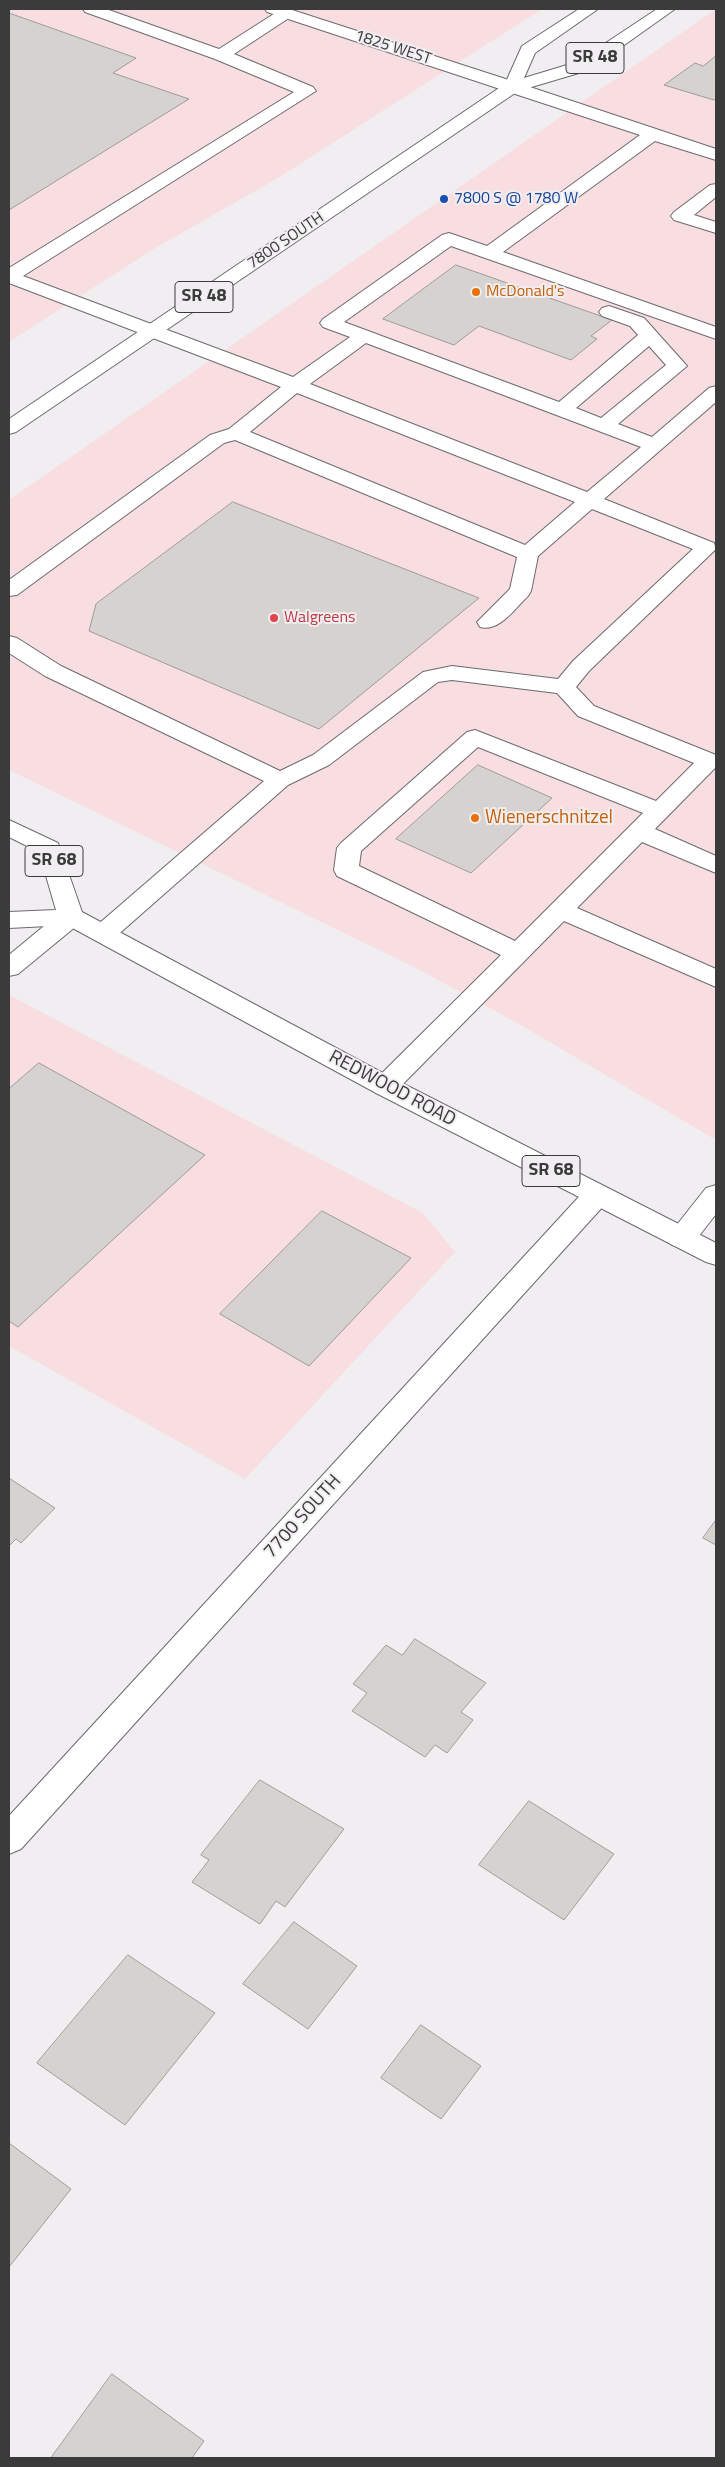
<!DOCTYPE html>
<html>
<head>
<meta charset="utf-8">
<style>
  body { margin:0 }
  #map { position:relative; width:725px; height:2467px; overflow:hidden; background:#f1eef1; font-family:"Titillium Web",sans-serif }
  canvas { display:block }
  .frame { position:absolute; inset:0; border:10px solid #3c3b3c; pointer-events:none }
</style>
</head>
<body>
<div id="map">
<canvas width="725" height="2467"></canvas>
<div class="frame"></div>
</div>
<script>
const g = document.querySelector('canvas').getContext('2d');
g.lineJoin = 'round';
function fill(path, color) {
  g.fillStyle = color;
  g.fill(path, 'evenodd');
}
function trace(path, color, width, dash) {
  g.strokeStyle = color;
  g.lineWidth = width;
  g.lineCap = dash ? 'butt' : 'round';
  g.setLineDash(dash || []);
  g.stroke(path);
}
function label(font, color, halo, rows, align = 'center') {
  g.font = font + ' "Titillium Web",sans-serif';
  g.lineWidth = 4;
  g.setLineDash([]);
  g.textBaseline = 'middle';
  g.strokeStyle = halo;
  g.fillStyle = color;
  for (const [text, x, y, turn = 0] of rows) {
    g.save();
    g.translate(x, y);
    g.rotate((+turn || 0) * Math.PI / 180);
    g.textAlign = isNaN(turn) ? turn : align;
    if (halo) g.strokeText(text, 0, 0);
    g.fillText(text, 0, 0);
    g.restore();
  }
}
const commercial = new Path2D(`
  M9,9h533l-264,169 -126,72 -143,92z
  M716,9v1131l-197,-116 -103,-56 -407,-198v-270z
  M9,995l414,218 32,39 -210,227 -236,-133z`);
const building = new Path2D(`
  M9,13l127,45 -23,15 76,26 -180,111z
  M716,56v43l-2,1 -50,-15 31,-22 8,3z
  M456,265l156,55 -21,16 6,3 -26,21 -92,-34 -25,19 -71,-26z
  M233,502l246,96 -160,131 -230,-98 7,-27z
  M478,765l74,33 -81,75 -75,-34z
  M39,1063l166,92 -187,172 -9,-6v-232z
  M322,1211l89,47 -102,108 -89,-52z
  M9,1478l46,30 -34,35 -5,-4 -7,7z
  M716,1520v25l-13,-7z
  M415,1639l71,44 -25,29 12,8 -26,33 -12,-8 -10,12 -73,-46 15,-18 -14,-9 33,-39 16,10z
  M260,1780l84,49 -59,78 -9,-6 -16,23 -68,-42 17,-22 -8,-5z
  M529,1801l85,53 -50,66 -85,-55z
  M294,1922l63,44 -49,63 -65,-45z
  M128,1955l87,58 -90,112 -88,-62z
  M421,2025l60,41 -40,53 -60,-41z
  M9,2143l62,46 -62,78z
  M112,2374l92,67 -12,17h-141z`);
const lane = new Path2D(`
  M83,9h23l113,40 61,-39h12l2,3 -2,3 -58,38 79,33 3,4 -293,185 270,101 57,-40 -27,-10 -3,-4 3,-4 119,-84 7,-2 38,13 153,-111 -134,-44 -2,-4 2,-4h12l198,66v11l-61,-19 -152,111 213,75v12l-265,-93 -107,76 215,80 79,-67 -8,-9 -28,-10 -3,-4 3,-4 7,-2 35,12 43,48 -69,58 34,13 57,-49 7,-2v16l-112,97 110,44 2,6 -127,122 -13,16 18,19 122,49v12l-61,62 61,27v17l-74,-31 -65,66 139,61v18l-152,-66 -170,172 -9,2 -9,-2 -4,-7 4,-7 125,-124 -164,-79 -3,-6 3,-22 4,-5 126,-111 8,-2 181,71 38,-38 -116,-47 -21,-23 -105,-13 -14,2 -109,83 -41,20 -175,154 -9,2 -9,-2 -3,-6 3,-6 169,-146 -219,-105 -36,-23v-17l8,2 44,28 219,105 33,-16 110,-83 29,-6 106,13 15,-18 120,-112 -101,-40 -54,47 -7,35 -3,5c-13,12 -28,36 -48,31l-3,-5 33,-33 7,-32 -282,-117 -11,3 -207,152 -8,1v-16l201,-145 19,-6 52,-42 -272,-104v-15l285,-176 -79,-33 -130,-47zM366,343l275,104 -54,45 -277,-108zM649,346l17,19 -65,53 -25,-10zM297,393l278,109 -50,43 -275,-113zM478,747l165,66 -128,128 -156,-75 2,-15z
  M716,184v13l-22,18 22,7v11l-42,-13 -3,-4 3,-4 36,-27z
  M71,909l9,2 3,6 -3,6 -62,51 -9,2v-21l53,-44z
  M716,1185v29l-24,31 -10,3 -10,-3 -4,-7 4,-7 34,-43z`);
const street = new Path2D(`
  M265,9h24l229,74 2,4 -2,4h-12l-239,-79z
  M597,1185l10,3 4,7 -4,7 -586,647 -12,5v-38l578,-628z`);
const primary = new Path2D(`
  M579,9h19l-63,44 -11,25 53,-16 80,-53h18l-86,61 -71,21 -502,341 -7,2v-15l496,-335 17,-38z
  M9,820l49,23 24,69 312,167 322,164v22l-10,-3 -330,-169 -309,-168 -58,3v-16l47,-2 -17,-58 -30,-15z`);
const markers = [
  [444,199,5,"#1a4fb4"],
  [476,292,5,"#e8710a"],
  [274,618,5,"#e0444e"],
  [475,818,5,"#e8710a"]
];
const farStreetnames = [
  ["1825 WEST",393,48,18],
  ["7800 SOUTH",286,241,-34]
];
const farTransitnames = [
  ["7800 S @ 1780 W",454,199]
];
const farFoodnames = [
  ["McDonald's",486,292]
];
const farHealthnames = [
  ["Walgreens",284,618]
];
const shields = [
  [595,58,58],
  [204,297,58],
  [54,861,58],
  [551,1171,58]
];
const shieldNames = [
  ["SR 48",595,58],
  ["SR 48",204,297],
  ["SR 68",54,861],
  ["SR 68",551,1171]
];
const foodNames = [
  ["Wienerschnitzel",485,818]
];
const streetNames = [
  ["REDWOOD ROAD",392,1089,28],
  ["7700 SOUTH",303,1517,-48]
];
fill(commercial, '#f8dde1');
fill(building, '#d5d2d0');
trace(building, '#9f9c9a', 1);
trace(lane, '#6c6a6d', 2);
trace(street, '#6c6a6d', 2);
trace(primary, '#6c6a6d', 2);
fill(lane, '#fff');
fill(street, '#fff');
fill(primary, '#fff');
for (const [x, y, r, color] of markers) {
  const dot = new Path2D();
  dot.arc(x, y, r, 0, 2 * Math.PI);
  g.fillStyle = color;
  g.fill(dot);
  trace(dot, '#f1eef1', 2);
}
label('16px', '#3c3b3c', '#f1eef1', farStreetnames);
label('16px', '#164399', '#f1eef1', farTransitnames, 'left');
label('16px', '#c56008', '#f1eef1', farFoodnames, 'left');
label('16px', '#be3a42', '#f1eef1', farHealthnames, 'left');
for (const [x, y, w] of shields) {
  const box = new Path2D();
  box.roundRect(x - w / 2, y - 15.5, w, 31, 4);
  g.fillStyle = '#f1eef1';
  g.fill(box);
  trace(box, '#3c3b3c', 1);
}
label('bold 18px', '#3c3b3c', null, shieldNames);
label('19px', '#c56008', '#f1eef1', foodNames, 'left');
label('19px', '#3c3b3c', '#f1eef1', streetNames);
</script>
</body>
</html>
